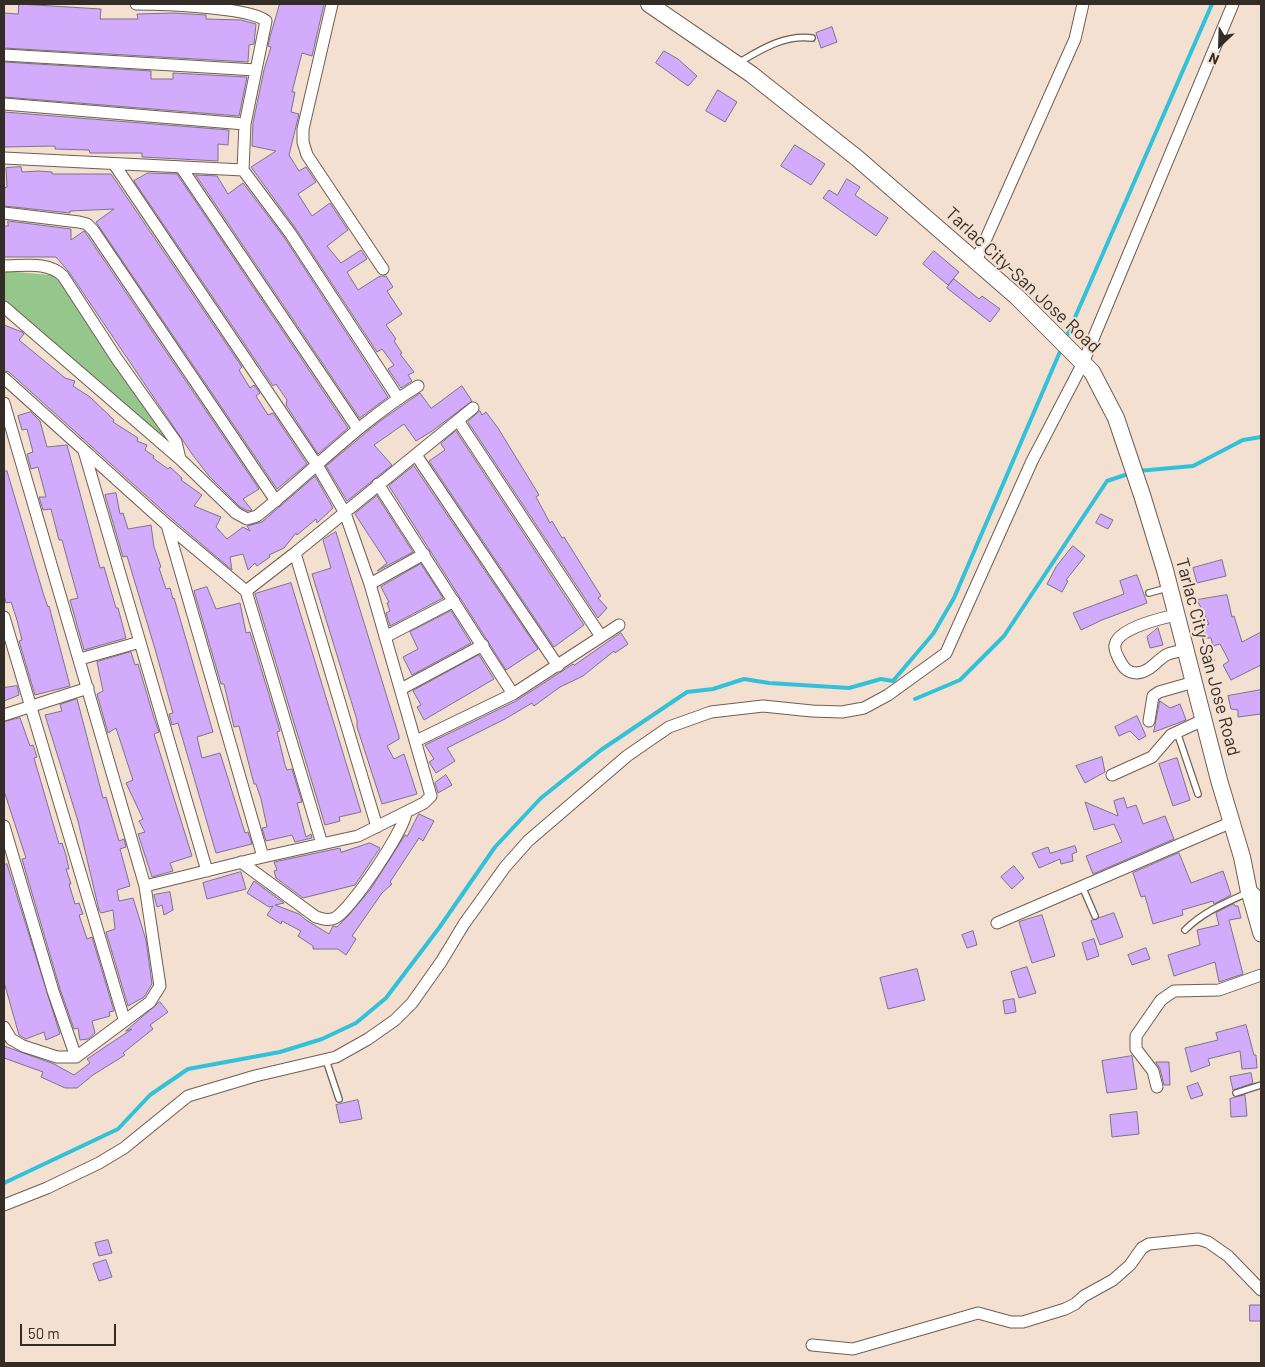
<!DOCTYPE html>
<html>
<head>
<meta charset="utf-8">
<style>
  body { margin:0 }
  #map { position:relative; width:1265px; height:1367px; overflow:hidden; background:#f3e0d1; font-family:Barlow,sans-serif }
  canvas { display:block }
  .frame { position:absolute; inset:0; border:5px solid #342c26; pointer-events:none }
  .north { position:absolute; left:1195px; top:20px; width:50px; height:50px; -webkit-text-stroke:4px #f3e0d1; paint-order:stroke; rotate:204deg; font-size:14px; font-weight:700; line-height:20px; text-align:center; color:#342c26 }
  .north::after { content:''; display:block; margin:auto; width:18px; height:22px; background:#342c26; clip-path:polygon(50% 0,100% 100%,50% 72%,0 100%) }
  .scale { position:absolute; left:20px; top:1324px; width:96px; height:22px; box-sizing:border-box; border:2px solid #342c26; border-top:0; padding-left:6px; font-size:15px; line-height:18px; white-space:nowrap; color:#342c26; -webkit-text-stroke:4px #f3e0d1; paint-order:stroke }
</style>
</head>
<body>
<div id="map">
<canvas width="1265" height="1367"></canvas>
<div class="frame"></div>
<div class="north">N</div>
<div class="scale">50 m</div>
</div>
<script>
const g = document.querySelector('canvas').getContext('2d');
g.lineJoin = 'round';
function fill(path, color) {
  g.fillStyle = color;
  g.fill(path, 'evenodd');
}
function trace(path, color, width, dash) {
  g.strokeStyle = color;
  g.lineWidth = width;
  g.lineCap = dash ? 'butt' : 'round';
  g.setLineDash(dash || []);
  g.stroke(path);
}
function label(font, color, halo, rows, align = 'center') {
  g.font = font + ' Barlow,sans-serif';
  g.lineWidth = 4;
  g.setLineDash([]);
  g.textBaseline = 'middle';
  g.strokeStyle = halo;
  g.fillStyle = color;
  for (const [text, x, y, turn = 0] of rows) {
    g.save();
    g.translate(x, y);
    g.rotate((+turn || 0) * Math.PI / 180);
    g.textAlign = isNaN(turn) ? turn : align;
    if (halo) g.strokeText(text, 0, 0);
    g.fillText(text, 0, 0);
    g.restore();
  }
}
const green = new Path2D(`
  M4,271l59,5 128,195 -187,-158z`);
const stream = new Path2D(`
  M1066,338l146,-334
  M1138,471l55,-5 50,-26 18,-3
  M915,699l45,-19 44,-44 103,-155 24,-8
  M4,1183l114,-54 32,-34 38,-26 92,-17 42,-13 34,-16 30,-25 53,-70 56,-81 46,-49 60,-48 86,-58 26,-3 31,-10 25,4 80,5 32,-9 12,2 40,-47 21,-36 108,-251`);
const building = new Path2D(`
  M19,4l82,5 -1,10h38l-1,-5 37,-1 32,2v4l35,1 15,4 -2,20 -5,1 -1,17 -244,-14v-35l14,1z
  M280,4h44l-12,52 -10,-3 -10,39h3l-4,20 8,2 -10,41 10,16 7,-4 10,15 -18,12 14,22 18,-13 18,27 -21,16 14,17 20,-13 6,9 -20,13 11,18 22,-14h6l7,11 -6,4 15,23 -16,11 10,14 -2,2 8,12 -2,1 14,18 -6,3 4,6 -11,7 -13,-19 6,-4 -12,-16 -5,3 -81,-123 -45,-62 25,-16 -24,-5 1,-23 11,-53 7,-23 -3,-1 2,-9z
  M832,27l5,15 -16,6 -5,-15z
  M664,51l14,8 19,17 -9,10 -32,-23z
  M4,62l147,9v8h22v-6l74,4 -8,39 -235,-19z
  M718,90l19,12 -12,20 -19,-11z
  M4,112l225,18 -1,15 -10,-1v17l-76,-4v-4h-52l-1,-3 -34,-1v-3l-51,1z
  M795,145l30,19 -14,21 -30,-19z
  M21,167l1,5 16,-1 14,1v2h59l131,193 -3,3 11,18 4,-3 6,8 -4,3 12,19 5,-2 34,51 -30,25 -181,-267 18,-13 -44,2v2l-66,-7v-18l3,-1 -1,-19z
  M148,173l29,1 171,254 -30,26 -32,-49 1,-5 -11,-16 -3,2 -139,-205z
  M196,175l21,1 11,18 15,-11 41,54 104,160 -28,21z
  M847,179l13,8 -5,8 33,23 -12,18 -53,-38 6,-8 8,5z
  M8,221l63,8v11l13,-9 3,4 172,254 -16,10 9,11 -4,1 -8,-4 -31,-31 -17,-22 -123,-182 -13,-15h-52v-31h4z
  M934,251l25,21 -11,13 -25,-21z
  M954,279l25,20 3,-3 18,13 -10,13 -43,-34z
  M4,325l18,7 2,2 -5,6 46,38 10,3 -2,5 17,11 24,23 -1,2 25,16 -1,3 10,4 -2,5 9,6 -1,2 15,11 2,-2 12,11 -1,2 21,15 -8,11 27,11 -5,10 11,12 16,-12 7,4 -3,-5 15,-4 53,-46 18,32 -16,15 -1,-4 -19,16 -1,-2 -12,15 -15,7 1,2 -13,9 -2,-3 -7,7 -5,-16 -13,3 2,13 -60,-51 -163,-147 -5,-1z
  M462,386l10,15 -40,30 -16,10 -12,-17 -30,21 18,20 -45,36 -21,-35 54,-45 40,-28 11,15z
  M480,411l2,4 4,-3 12,16 41,67 -3,2 14,26 2,-2 10,17 2,-1 37,59 -3,2 9,10 -9,10 -130,-196z
  M31,412l9,9 7,26 20,-2 33,123 4,-1 12,41h2l8,30 -42,12 -14,-50 8,-2 -16,-58h-3l-8,-31 -8,1 -4,-13h7l-8,-30 -7,2 -4,-15 6,-2 -6,-23 -5,1 -4,-14z
  M456,431l128,194 -30,22 -125,-186 16,-11 -4,-6z
  M414,466l124,183 -32,21 -117,-184z
  M7,471l37,125 4,11 1,-1 21,80 -35,9 -16,-54 3,-1 -5,-20 -6,-18 -5,1 -2,-8v-123z
  M116,493l4,21 3,-1 5,16 23,-4 3,22 7,20 -2,1 7,21 4,-1 3,11 1,-1 39,134 -16,5 5,21 18,-5 25,80 3,-1 4,12 -36,9 -38,-130 -6,2 -3,-11 4,-1 -18,-64 -28,-93 -4,1 -18,-62z
  M377,496l36,56 -36,19 10,-8 -32,-49z
  M1101,514l12,6 -5,9 -12,-6z
  M336,532l63,204v3l-12,7 7,13 10,-5 13,40 -35,10 -25,-77v-7l-45,-146 19,-6 -8,-28z
  M1073,546l12,10 -19,24 2,1 -6,11 -15,-8 9,-17z
  M1222,560l4,16 -29,7 -4,-15z
  M421,564l22,34 -53,28 -4,-13 4,-2 -3,-8 2,-1 -8,-15z
  M1137,575l10,28 -45,17 -21,10 -8,-17 51,-19 -4,-13z
  M291,583l70,229 -22,5 1,4 -15,4 -70,-231z
  M207,587l9,22 24,-6 6,30 4,-1 30,99 -3,1 8,33 2,5 5,-1 10,33 -5,1 9,34 5,-3 1,4 -17,4 -3,-7 -26,6 -4,-13 5,-1 -6,-28 -5,-15h-2l-15,-58 -5,1 -10,-43h-3l-27,-93z
  M1227,595l5,22 2,-1 8,26 19,-10v33l-30,15 -8,-15 6,-4 -9,-17 -7,2 -2,-8h-6l-4,-12 8,-2 -12,-24z
  M451,611l20,32 -59,32 -9,-18 15,-8 -8,-17z
  M1158,628l5,17 -13,3 -3,-11z
  M621,633l7,11 -13,9 -1,-2 -31,25 -23,11 -26,19 -2,-3 -27,16 -58,29 8,13 -19,12 -7,-11 5,-3 -9,-14 91,-44 57,-37 1,1z
  M131,652l4,13 3,-1 16,54 5,14 -5,2 38,122 -22,7 3,8 -21,6 -14,-43 7,-2 -6,-11 4,-2 -17,-36 7,-3 -17,-52 -8,5 -11,-39 6,-3 -6,-29z
  M479,655l15,24 -70,41 -7,-13 4,-2 -8,-14z
  M17,686l2,9 -15,6v-13z
  M1261,690v24l-23,3v-7l-7,-1 -3,-13z
  M77,699l26,99 3,-1 13,44 5,-2 2,8 -6,2 10,37 -13,4 2,11 14,-3 13,42 6,44 -8,13 -16,9 -22,-74 9,-3 -2,-19 -12,3 -2,-3 -21,-89 -33,-106 17,-4 -2,-6z
  M1160,701l10,7 10,-4 6,16 -32,12z
  M1137,716l9,20 -7,4 -9,-9 -11,5 -4,-9z
  M20,718l10,28 3,-1 4,12 -3,1 25,86 3,-1 4,12 3,14h-3l5,15h-2l6,20 4,-1 4,11 -4,1 8,24 5,-2 22,74 -5,1 1,4 -18,5 3,12 -7,6 -8,1 -2,-12 -4,1 -14,-40 -38,-130 4,-1 -22,-67v-69z
  M1102,757l3,15 -20,11 -9,-17z
  M1177,758l13,42 -17,6 -14,-42z
  M446,775l6,10 -14,8 -3,-10z
  M1124,798l3,10 9,-3 7,19 22,-8 9,23 -81,35 -7,-18 36,-14 -8,-18 -20,6 -9,-28 33,14 -4,-15z
  M419,814l15,7 -11,20 -4,-3 -29,44 2,2 -10,9 -30,43 4,3 -10,16 -8,-6h-25v-3l-15,-10 3,-5 -19,-10 -1,3 -14,-9 6,-9 -4,1 -22,-14 7,-12 30,22 -9,2 24,9 7,6 23,14 4,-8 4,1 11,-11 22,-26 35,-55 2,1z
  M370,843l10,5 -25,37 -52,13 -27,-20 -2,-7 3,-1 -3,-8 66,-14 1,4z
  M1075,846l2,6 -5,2 1,7 -12,3 -1,-5 -21,9 -7,-15 16,-6 2,6z
  M1179,853l12,30 32,-12 8,24 -17,9 -1,-3 -31,9 1,5 -30,9 -8,-28 -4,1 -8,-24z
  M7,864l53,170 -14,6 -2,-8 -18,7 -7,-4 -15,-53v-117z
  M1014,866l10,12 -12,11 -11,-12z
  M241,872l5,17 -39,10 -4,-16z
  M170,892l3,18 -9,5 -2,-10 -5,2 -3,-12z
  M1234,904l1,2h3l3,12 -12,2 14,54 -24,8 -4,-20 -41,14 -6,-21 32,-10 -3,-15 22,-5 -3,-12z
  M1114,913l9,24 -23,8 -9,-24z
  M1042,915l13,41 -23,7 -13,-41z
  M973,931l4,14 -10,3 -5,-13z
  M1094,939l5,17 -12,4 -5,-17z
  M1146,948l4,11 -18,6 -4,-10z
  M1027,967l9,26 -17,5 -8,-26z
  M917,969l8,31 -37,9 -8,-31z
  M1014,999l2,13 -11,2 -2,-13z
  M160,1002l8,10 -18,13 3,4 -30,24 2,2 -32,20 -16,13h-12l-24,-11 2,-5 -39,-14v-12l50,18 20,11 16,-12 -3,-4 45,-30 -6,2z
  M1246,1025l8,30h2l1,13 -15,1 -2,-18 -32,8 2,6 -19,7 -6,-24 33,-8 -2,-7z
  M1132,1056l5,33 -30,4 -5,-32z
  M1156,1062h13l1,23h-6l-4,-16z
  M1251,1073l2,10 -20,7 -3,-13z
  M1198,1083l5,12 -12,4 -4,-12z
  M1245,1095l2,21 -16,1 -1,-18z
  M358,1100l4,19 -22,4 -4,-18z
  M1137,1112l2,22 -27,3 -2,-22z
  M108,1240l4,13 -13,3 -4,-13z
  M106,1260l6,17 -13,4 -6,-17z
  M1250,1305h11v16h-11z`);
const path = new Path2D(`
  M1201,659l14,1`);
const service = new Path2D(`
  M738,63c24,-14 45,-28 74,-25
  M1149,593l18,-5
  M1177,732l21,62
  M1082,886l13,30
  M1185,930c18,-18 40,-27 62,-37
  M326,1060l13,39
  M1236,1093l25,-8`);
const minor = new Path2D(`
  M136,4c25,0 114,3 130,17l-21,103 -2,46 47,63 108,165
  M332,4l-29,125v13l4,13 76,114
  M4,55l252,15
  M4,104l241,20
  M4,158l239,12
  M114,164l203,301 28,48 25,71 61,212 -7,7 -66,33 -95,21 -118,29
  M181,167l177,262
  M4,213l75,9 8,2 6,6 183,271
  M976,261l99,-222 8,-35
  M4,266c20,0 44,-5 59,10l54,83 59,83 4,17
  M4,307l176,152 56,54 11,6 10,-3c54,-43 102,-94 161,-130
  M4,378l163,147 79,66 76,253
  M4,403l141,483 15,100 -10,16 -74,55h-19l-34,-11 -12,-7 -7,-12
  M459,422l141,213
  M84,451l123,420
  M416,455l142,211
  M378,484l135,210
  M167,525l96,332
  M295,553l82,274
  M370,584l54,-30
  M246,591l49,-38 178,-145
  M1176,615c-14,3 -58,13 -61,30 -1,5 2,10 4,14 4,8 8,14 18,14 13,-1 19,-12 29,-18 6,-3 13,-4 19,-5
  M4,617l120,402
  M385,637l69,-36
  M80,659l60,-17
  M401,689l82,-44
  M4,715l84,-27
  M1149,721l4,-25 6,-4 35,-10
  M416,741l97,-47 106,-69
  M1112,775l40,-18 19,-22 32,-15
  M4,826l49,165 23,66
  M241,862l75,55c7,2 12,4 19,1 17,-10 68,-86 71,-105
  M997,923l235,-101
  M1157,1087l-4,-16 -17,-22v-13l25,-36 13,-9 45,-1 42,-15
  M4,1205l43,-17 52,-25 25,-15 64,-52 67,-20 81,-19 32,-18 27,-19 17,-17 29,-41 23,-38 41,-57 23,-26 99,-85 42,-29 42,-15 52,-6 49,5 30,1 22,-4 24,-13 58,-42 86,-192 51,-98 150,-359
  M812,1345l41,4 125,-36 33,9h12l42,-13 10,-5 9,-8 29,-16 17,-15 12,-17 7,-4 49,-5 10,3 20,14 33,34`);
const tertiary = new Path2D(`
  M1249,892l12,42`);
const secondary = new Path2D(`
  M649,4l102,70 106,84 160,139 75,75 24,46 26,77 23,75 54,210 23,77 7,35 12,11`);
const streetNames = [
  ["Tarlac City-San Jose Road",1023,280,43],
  ["Tarlac City-San Jose Road",1208,657,75]
];
fill(green, '#95c68c');
trace(stream, '#32c1d8', 4);
fill(building, '#d2abfd');
trace(building, '#7b7386', 1);
trace(service, '#6f5e51', 8);
trace(minor, '#6f5e51', 13);
trace(tertiary, '#6f5e51', 17);
trace(secondary, '#6f5e51', 18);
trace(path, '#b0a195', 2.5, [4, 2.5]);
trace(service, '#fff', 5.5);
trace(minor, '#fff', 11);
trace(tertiary, '#fff', 15);
trace(secondary, '#fff', 16);
label('18px', '#342c26', '#f3e0d1', streetNames);
</script>
</body>
</html>
